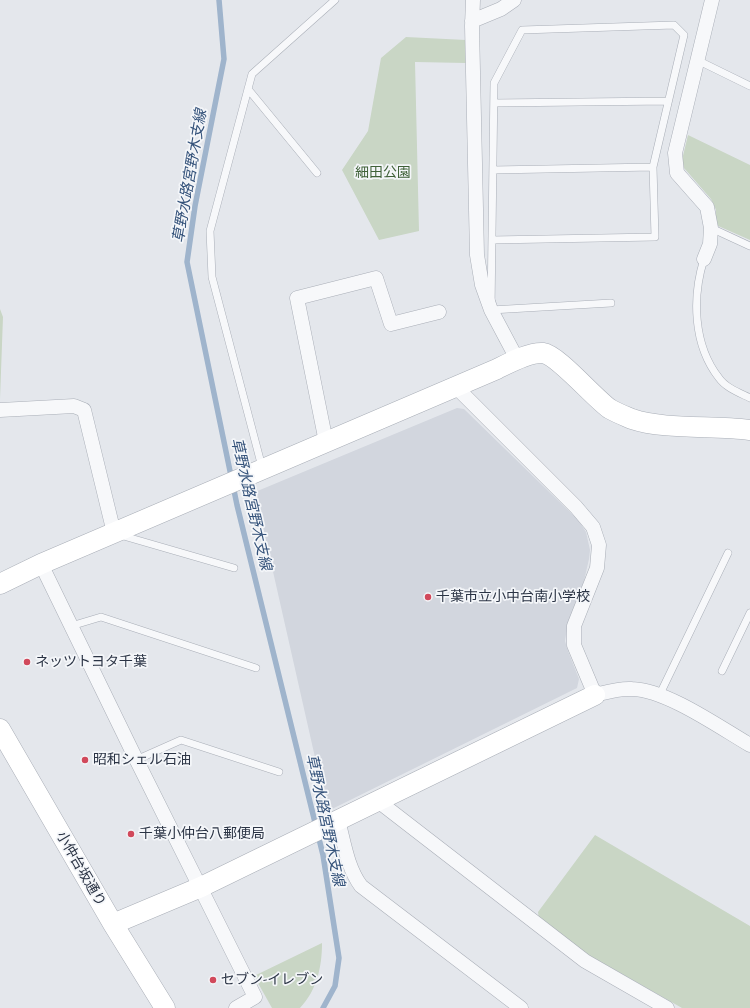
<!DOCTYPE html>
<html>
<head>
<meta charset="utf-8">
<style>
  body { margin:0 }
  canvas { display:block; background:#e4e7ec }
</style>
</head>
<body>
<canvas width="750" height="1008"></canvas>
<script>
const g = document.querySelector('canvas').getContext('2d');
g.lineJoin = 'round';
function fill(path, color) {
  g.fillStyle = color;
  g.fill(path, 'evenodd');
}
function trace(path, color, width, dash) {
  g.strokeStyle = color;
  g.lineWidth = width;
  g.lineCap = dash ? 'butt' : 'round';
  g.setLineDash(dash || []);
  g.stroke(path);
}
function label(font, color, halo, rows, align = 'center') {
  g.font = font + ' "Alegreya Sans","Noto Sans JP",sans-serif';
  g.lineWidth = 3.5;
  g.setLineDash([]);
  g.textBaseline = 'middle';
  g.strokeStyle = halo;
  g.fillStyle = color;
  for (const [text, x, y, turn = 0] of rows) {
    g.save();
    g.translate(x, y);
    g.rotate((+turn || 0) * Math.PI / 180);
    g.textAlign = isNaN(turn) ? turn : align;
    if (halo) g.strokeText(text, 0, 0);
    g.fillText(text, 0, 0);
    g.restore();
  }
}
const built = new Path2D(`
  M457,408l7,1 114,111 8,12 4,18 -1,9 -5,22 -16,41 -3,19 3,10 11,28 -2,9 -245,121 -6,-3 -71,-314z`);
const green = new Path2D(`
  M406,37l60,3v23l-51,-1 4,169 -40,9 -37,-70 26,-39 13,-73z
  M688,135l62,30v75l-34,-15v-15l-5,-11 -27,-31 -2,-8z
  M0,309l3,8 -3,82z
  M595,835l155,91v82h-68l-97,-55 -46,-34 -1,-7z
  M322,943c0,24 -5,47 -22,65h-28l-18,-32z`);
const stream = new Path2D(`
  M219,0l5,59 -29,147 -8,56 50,243 86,350 16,103 -4,28 -12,22`);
const lane = new Path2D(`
  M697,60l53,26
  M248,89l69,84
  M494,103l174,-2
  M493,170l160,-3
  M711,228l39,18
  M492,240l163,-3 -2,-70 31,-132 -10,-10 -152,5 -28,53 -3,227 120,-7
  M704,259c-12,38 -11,86 15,119 7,10 21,15 31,20
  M262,467l-50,-190 -2,-46 42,-157 83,-74
  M120,535l114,33
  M71,626l30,-9 155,51
  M722,671l28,-58
  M659,696l69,-143
  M136,760l45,-20 98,32`);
const street = new Path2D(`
  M473,0l-1,26 5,229 5,30 9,25 26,49
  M472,21l29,-12 13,-9
  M704,259l6,-15 1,-16 -4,-21 -30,-34 -2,-20 37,-153
  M455,386l121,121 17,20 6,18 -2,23 -23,58v19l21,50c12,-3 24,-7 37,-6 35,1 87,38 118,56
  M0,410l74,-4 10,4 30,123
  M326,442l-29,-144 79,-20 15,46 48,-12
  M41,564l92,189 122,244 -19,11
  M378,801l207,160 82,47
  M338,820c6,22 9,47 23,66l160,122`);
const secondary = new Path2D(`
  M0,584l41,-20 456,-195c12,-6 32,-17 46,-16 15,2 51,45 67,56 7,4 15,7 22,10 32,11 83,6 118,11
  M0,729l113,195 52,84
  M113,924l88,-37 394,-192`);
const markers = [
  [428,597,4,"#d1495b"],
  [27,662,4,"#d1495b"],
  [85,760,4,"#d1495b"],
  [131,834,4,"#d1495b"],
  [213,980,4,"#d1495b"]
];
const parkNames = [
  ["細田公園",383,173]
];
const poiNames = [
  ["千葉市立小中台南小学校",436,597],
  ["ネッツトヨタ千葉",35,662],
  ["昭和シェル石油",93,760],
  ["千葉小仲台八郵便局",139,834],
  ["セブン-イレブン",221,980]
];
const streetNames = [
  ["小仲台坂通り",81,869,60]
];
const waterNames = [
  ["草野水路宮野木支線",190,176,-80],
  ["草野水路宮野木支線",251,504,77],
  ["草野水路宮野木支線",325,820,78]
];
fill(built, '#d2d6de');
fill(green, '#c9d6c5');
trace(stream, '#9fb4cc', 5.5);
trace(lane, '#a9aeb7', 8);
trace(street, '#a9aeb7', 15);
trace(secondary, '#a9aeb7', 21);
trace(lane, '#f7f8fa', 7);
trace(street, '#f7f8fa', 14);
trace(secondary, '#fff', 20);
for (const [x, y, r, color] of markers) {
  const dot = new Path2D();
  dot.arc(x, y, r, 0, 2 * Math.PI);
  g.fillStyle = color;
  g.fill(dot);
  trace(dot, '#f4f6f9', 1.5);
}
label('14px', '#3f6138', '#f4f6f9', parkNames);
label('14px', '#2b3445', '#f4f6f9', poiNames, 'left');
label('14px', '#2b3445', '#f4f6f9', streetNames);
label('italic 15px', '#34527a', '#f4f6f9', waterNames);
</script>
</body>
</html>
